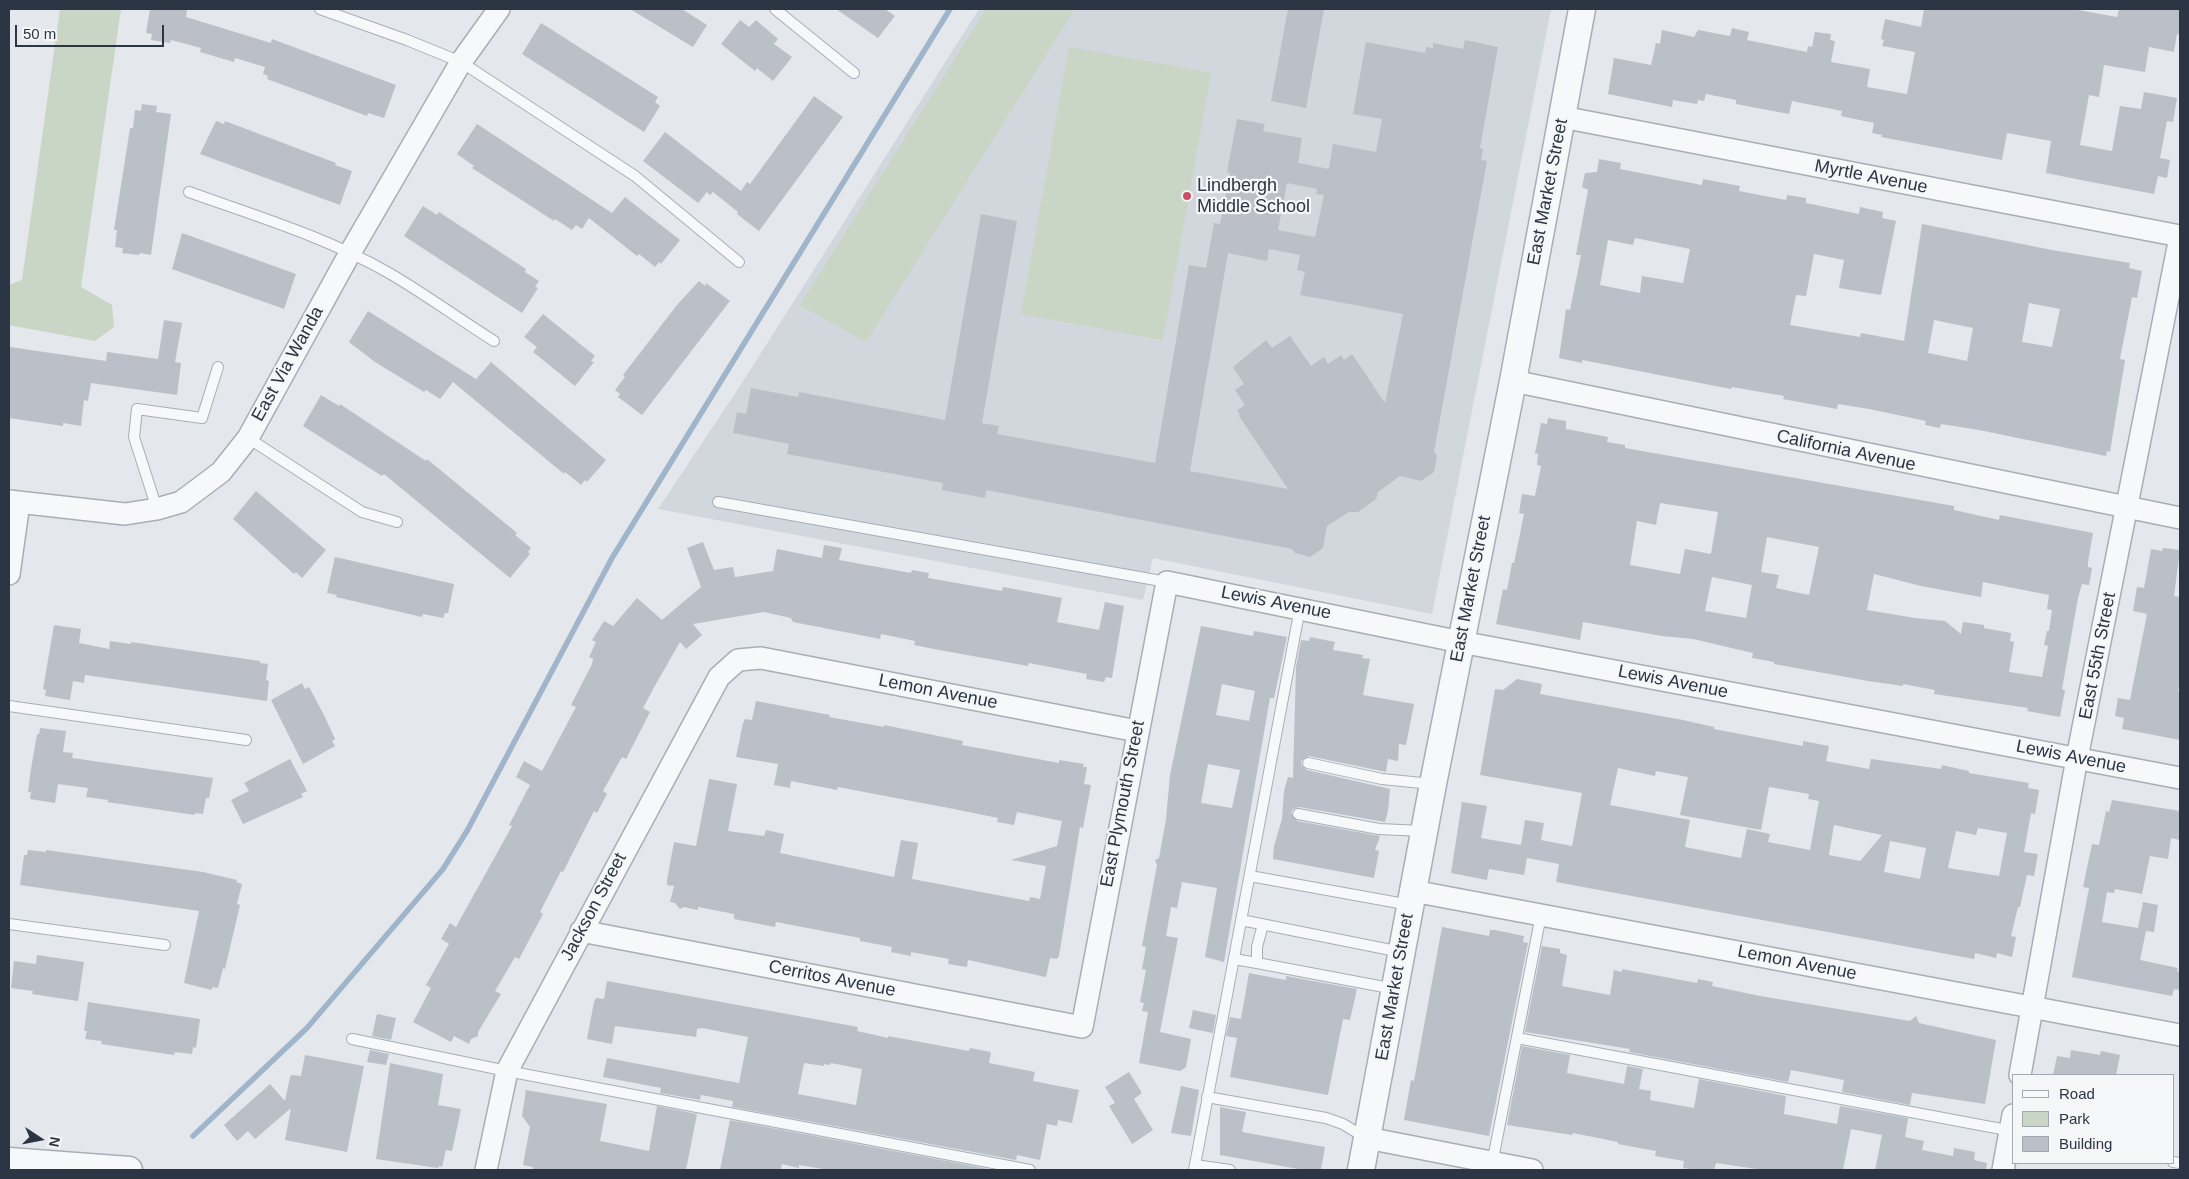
<!DOCTYPE html>
<html>
<head>
<meta charset="utf-8">
<style>
  body { margin:0 }
  #map { position:relative; width:2189px; height:1179px; overflow:hidden; background:#e4e7eb; font-family:Helvetica,sans-serif }
  canvas { display:block }
  .frame { position:absolute; inset:0; border:10px solid #2c3543; pointer-events:none }
  .legend { position:absolute; left:2012px; top:1074px; width:162px; height:90px; box-sizing:border-box; background:#f4f6f8; border:1px solid #a4a9b0; margin:0; padding:6px 9px; list-style:none; font-size:15px; color:#2c3543 }
  .legend li { display:flex; align-items:center; gap:10px; height:25px }
  .legend b { width:25px; border:1px solid #a4a9b0 }
  .north { position:absolute; left:15px; top:1114px; width:50px; height:50px; -webkit-text-stroke:4px #f4f6f8; paint-order:stroke; rotate:101deg; font-size:14px; font-weight:700; line-height:20px; text-align:center; color:#2c3543 }
  .north::after { content:''; display:block; margin:auto; width:18px; height:22px; background:#2c3543; clip-path:polygon(50% 0,100% 100%,50% 72%,0 100%) }
  .scale { position:absolute; left:15px; top:25px; width:149px; height:22px; box-sizing:border-box; border:2px solid #2c3543; border-top:0; padding-left:6px; font-size:15px; line-height:18px; white-space:nowrap; color:#2c3543; -webkit-text-stroke:4px #f4f6f8; paint-order:stroke }
</style>
</head>
<body>
<div id="map">
<canvas width="2189" height="1179"></canvas>
<div class="frame"></div>
<ul class="legend">
<li><b style="height:6px;background:#f7f8fa"></b>Road</li>
<li><b style="height:14px;background:#c9d5c5"></b>Park</li>
<li><b style="height:14px;background:#bbc0c8"></b>Building</li>
</ul>
<div class="north">N</div>
<div class="scale">50 m</div>
</div>
<script>
const g = document.querySelector('canvas').getContext('2d');
g.lineJoin = 'round';
function fill(path, color) {
  g.fillStyle = color;
  g.fill(path, 'evenodd');
}
function trace(path, color, width, dash) {
  g.strokeStyle = color;
  g.lineWidth = width;
  g.lineCap = dash ? 'butt' : 'round';
  g.setLineDash(dash || []);
  g.stroke(path);
}
function label(font, color, halo, rows, align = 'center') {
  g.font = font + ' Helvetica,sans-serif';
  g.lineWidth = 4.5;
  g.setLineDash([]);
  g.textBaseline = 'middle';
  g.strokeStyle = halo;
  g.fillStyle = color;
  for (const [text, x, y, turn = 0] of rows) {
    g.save();
    g.translate(x, y);
    g.rotate((+turn || 0) * Math.PI / 180);
    g.textAlign = isNaN(turn) ? turn : align;
    if (halo) g.strokeText(text, 0, 0);
    g.fillText(text, 0, 0);
    g.restore();
  }
}
const built = new Path2D(`
  M979,9h572l-119,605 -279,-56 -10,42 -485,-91 84,-126z`);
const green = new Path2D(`
  M60,9h61l-40,278 31,18 2,22 -19,14 -86,-16v-40l13,-5z
  M986,9h89l-209,333 -66,-37z
  M1069,47l142,26 -48,267 -142,-26z`);
const stream = new Path2D(`
  M193,1136l114,-108 136,-159 24,-38 145,-273 338,-549`);
const building = new Path2D(`
  M150,9h37l-1,8 85,26 1,-4 124,46 -12,33 -16,-5 -1,3 -100,-37 1,-3 -5,-2 2,-7 -30,-9 -1,4 -34,-10 1,-4 -30,-8 -1,3 -19,-3 1,-6 -6,-1z
  M630,9h52l25,16 -14,22z
  M836,9h49l10,7 -17,22z
  M1288,9h36l-18,99 -35,-7z
  M1924,9h149l44,8 2,-8h61v26l-3,-1 -3,18 -25,-5 -4,25 -41,-7 -5,32 -10,-2 -9,50 32,6 8,-45 21,3 3,-17 33,6 -4,24 -6,-1 -7,37 10,2 -3,18 -9,-2 -4,18 -68,-13 -40,-8 5,-32 -44,-8 -5,27 -121,-23 1,-2 -10,-2 2,-10 -33,-7 1,-5 -50,-10 -3,13 -53,-10v-4l-30,-6 -2,7 -6,-1 -1,4 -24,-4 -1,7 -64,-13 6,-36 37,7 5,-22 4,1 2,-14 32,7 4,-7 32,6 2,-8 17,4 -2,8 60,12 1,-6 4,1 3,-15 16,2 -1,6 5,1 -4,21 39,7 -3,18 40,7 8,-42 -33,-6 2,-6 -3,-1 4,-20 36,8z
  M740,20l9,7 7,-7 22,19 -4,5 18,13 -19,24 -16,-13 -2,3 -34,-27z
  M541,23l117,74 -3,5 5,4 -16,26 -122,-78z
  M1465,40l33,7 -18,101 3,1 -2,11 6,1 -53,291 3,4 -3,16 -13,9 -21,-5 -22,16 -2,7 -18,13h-9l-22,14 -4,22 -13,9 -15,-4 -3,-4 -306,-59 -1,8 -43,-8 1,-7 -156,-29 2,-10 -56,-11 4,-21 9,2 5,-26 47,9 1,-5 146,28 36,-206 36,7 -35,202 17,3 -2,8 158,29 34,-198 17,3 8,-45 6,1 10,-51 -3,-1 10,-53 28,5 -2,7 39,7 -4,25 31,6 4,-25 43,8 6,-33 -29,-5 13,-72 59,11 1,-6 7,1v-5l30,6zM1287,183l30,6 -1,5 8,1 -9,42 -37,-7zM1269,249l31,6 -3,15 8,2 -5,23 103,19 -18,89 -33,-49 -8,6 -3,-5 -13,9 -4,-7 -13,9 -21,-30 -18,12 -6,-8 -33,27 11,17 -9,6 10,15 -8,5 3,5 -1,1 49,73 -98,-18 38,-218 39,8z
  M814,96l29,21 -84,114 -22,-17 1,-2 -25,-20 -3,3 -3,-3 -9,11 -55,-42 22,-29 76,59 6,-9 3,2z
  M142,104l15,2 -1,6 15,2 -20,141 -11,-2 -1,2 -17,-2 1,-5 -8,-1 2,-17h-3l16,-102h3l2,-18 6,1z
  M216,121l8,3 1,-3 111,42 -1,2 17,6 -12,34 -140,-51z
  M477,124l135,89 13,-16 55,43 -19,24 -2,-2 -4,5 -16,-13 -2,2 -48,-38 -7,11 -6,-4 -4,5 -17,-11 -1,2 -82,-53 2,-2 -17,-12z
  M1599,159l22,4 -1,6 82,16 1,-6 37,7 -1,5 47,9 1,-5 19,3v5l53,11 1,-7 23,5 -1,6 14,3 -15,74 -42,-7 5,-28 -30,-6 -8,42 -10,-1 -6,30 70,12 1,-4 43,8 18,-117 130,26 78,13 -1,5 13,3 -5,27 -5,-1 -12,62 5,1 -15,92 -3,-1 -1,5 -127,-26 -38,-6 -1,4 -15,-3 1,-4 -57,-12 -31,-5 -1,5 -54,-10 1,-3 -52,-9 -1,2 -149,-29v3l-23,-5 7,-49 4,1 11,-55h-5l12,-65 -6,-3 3,-14 12,-1zM1635,238l55,11 -7,34 -41,-7 -2,17 -40,-8 8,-45 25,5zM2029,303l31,6 -8,38 -30,-5zM1934,320l39,8 -6,33 -39,-8z
  M423,206l14,9 2,-3 87,57 -1,3 14,9 -4,6 3,1 -16,25 -118,-77z
  M182,233l114,41 -12,35 -112,-40z
  M699,281l6,5 1,-3 24,18 -88,114 -24,-18 2,-3 -5,-4 10,-13 -2,-2 54,-70z
  M368,311l108,68 15,-17 115,98 -19,22 -2,-2 -4,5 -16,-13 -1,2 -111,-92 -13,17 -14,-9 -2,2 -49,-30 -26,-20z
  M543,314l52,42 -4,5 3,1 -19,24 -42,-34 4,-5 -13,-10z
  M164,320l18,3 -7,39 6,1 -4,32 -86,-12 -3,18 -4,-1 -3,26 -18,-3v3l-54,-8 1,-71 96,14 1,-9 51,7z
  M321,395l18,11 1,-2 86,57 1,-2 90,74 -2,2 16,13 -3,4 2,2 -20,24 -126,-104 -2,2 -79,-50z
  M1548,418l18,3v8l42,8 -1,5 18,3v3l329,58v4l45,10 1,-5 93,18 -5,29v5l4,1 -3,17 -7,-1 -4,14 -16,91 3,1 -5,27 -33,-6 1,-3 -94,-14 1,-4 -32,-6v2l-35,-5 -94,-17v-2l-22,-4 1,-5 -60,-14 -31,-3 -79,-14 -3,18 -84,-16 7,-35 4,1 5,-27h2l10,-49 -5,-1 3,-19 13,2 6,-30 -4,-1 1,-11 -3,-1 6,-30 6,1zM1660,503l58,9 -7,42 -26,-5 -5,25 -50,-9 7,-44 19,4zM1767,537l52,10 -10,48 -33,-7 3,-13 -18,-3zM1874,574l47,12 60,11 2,-15 66,13 -2,14 5,1 -3,21h-2l-3,14 4,1 -6,31 -33,-5 5,-30 -4,-1 1,-8 -27,-5v-3l-21,-3 -2,12 -16,-13 -30,-3 -48,-8zM1712,577l40,8 -6,33 -41,-7z
  M256,491l70,59 -24,28 -6,-6 -2,2 -61,-55z
  M703,542l11,28 19,-3 2,10 38,-6 4,-22 45,9 2,-13 18,3 -3,12 72,13 1,-3 17,3 -1,5 74,13 1,-4 59,11 -5,24 42,8 6,-28 19,4 -12,72 -6,-1 -2,5 -18,-3 1,-5 -58,-11 -1,3 -94,-17 -20,-4 1,-4 -34,-7 -1,5 -20,-4 -67,-13 -2,-4 -27,-6 -71,12 9,11 -16,14 -6,-7 -23,40 -14,26 7,4 -24,47 -4,-2 -19,34 4,3 -10,19 -3,-2 -31,61 -2,-1 -21,41 3,2 -24,45 -4,-2 -20,34 6,3 -23,38v4l-7,3 -2,5 -15,-8 -3,6 -38,-20 18,-34 -5,-3 23,-41 -8,-5 9,-16 6,4 56,-101 -3,-1 21,-40 -14,-8 8,-16 18,10 34,-64 -5,-2 21,-41 1,-5 -4,-2 7,-15 -4,-2 12,-19 9,5 24,-28 25,22 39,-33 -14,-39z
  M2163,548l17,2 -6,46 6,1v81l-2,14h2v48l-58,-11 2,-11 -9,-2 3,-18 12,2 17,-86 -14,-3 4,-24 7,1 7,-39 11,2z
  M335,557l119,27 -6,29h-3l-2,5 -20,-4 -1,3 -86,-20 1,-2 -10,-2z
  M54,625l27,4 -2,14 30,6 1,-8 21,3v-2l129,19v2l8,1 -2,16 3,1 -2,20 -182,-26 -1,8 -11,-2 -3,19 -25,-4 1,-6 -3,-1z
  M1201,626l52,10 1,-5 33,6 -13,61h-4l-46,264 -19,-5 12,-69 -35,-6 -5,26 -6,-1 -5,29 12,2 -18,94 31,7 -5,28 -6,4 -41,-8 9,-51 -6,-1 2,-8 -4,-1 6,-32 -4,-1 4,-22 -4,-1 15,-81 -2,-5 4,-2 7,-39 4,-44zM1222,684l33,7 -6,30 -33,-6zM1208,764l32,6 -8,38 -31,-5z
  M1310,637l25,5 -2,8 30,5 -1,3 8,1 -7,36 51,9 -8,41 -7,-1 -1,17 -10,-2 -2,13 -77,-16 -8,5 1,5 5,4 83,19 -2,22 -3,11 -86,-15 -6,2 -2,4 6,8 83,15 -5,14 4,1 -5,27 -101,-19 1,-13 8,-27 2,-28 4,-14 5,1 3,-111 5,-27 8,1z
  M1517,679l25,5 -2,10 143,26 31,7v2l89,17v-5l26,5 -3,15 43,8 2,-10 70,10 1,-4 27,6v2l60,10 -1,5 11,2 -4,24 -4,-1 -7,39 14,2 -4,22 -7,-1 -7,32h-2l-7,29 5,1 -4,20 -15,-4 -1,5 -21,-5 -1,6 -418,-77 3,-18 -32,-6 -3,17 -35,-6 -2,11 -36,-7 11,-71 25,4 -6,32 40,7 4,-25 19,3 -3,17 31,6 10,-53 -102,-18 15,-86 8,1zM1618,768l37,8 1,-5 32,6 -8,38 81,15 8,-43 40,7 -1,5 11,2 -9,49 -42,-8 2,-8 -23,-5 -6,29 -56,-11 5,-27 -80,-15zM1834,825l48,10 -22,26 -31,-6zM1978,828l29,5 -8,43 -51,-8 8,-37 20,4zM1890,841l36,7 -6,31 -36,-7z
  M302,683l3,6 4,-2 15,28 11,24 -3,2 3,5 -32,18 -32,-64z
  M756,701l74,14 -1,2 55,10v-2l79,16 -1,4 97,18v-3l25,4 -1,3h4l-3,17 7,1 -8,43 -3,-1 -21,129 -2,3 -7,-1 -4,19 -78,-17 -1,7 -19,-3 1,-5 -38,-7v4l-20,-4 1,-5 -32,-6v-3l-84,-16 -1,5 -41,-8v-5l-36,-7v3l-14,-3 -4,2 -5,-6 -5,-1 4,-16 -7,-1v-5l7,-38 22,4 13,-67 28,5 -9,47 36,5 2,-6 18,4 -4,19 114,24 7,-37 17,3 -6,36 117,22 1,-4 10,2 6,-33 -35,-6 46,-14 5,-25 -45,-9 -3,13 -17,-3 1,-4 -44,-9 -116,-22 -1,3 -46,-9 -1,7 -16,-3 4,-21 -42,-7 7,-34 2,-4 7,1z
  M40,728l26,3 -3,21 10,1 -1,5 141,20 -4,20h-3l-3,16 -8,-1v2l-88,-13 1,-2 -22,-3 2,-9 -30,-4 -3,19 -25,-4 1,-7h-3l3,-23 6,-35h2z
  M290,759l17,32 -6,3 2,3 -60,27 -12,-24 18,-9 -5,-8z
  M2112,800l68,11v29l-9,-2 -3,21 -18,-3 -8,38 -27,-5 -1,4 -7,-1 -5,30 36,6 5,-26 15,3 -4,27 -8,-1 -6,29 38,8 -1,3 3,1v18l-6,-1 -2,7 -100,-19 17,-89 -6,-1 9,-43 7,1 7,-34 3,1z
  M28,850l18,2v-2l157,22 34,8 -1,2 6,2 -5,20 3,1 -15,64 -2,-1 -5,20 -6,-1v3l-28,-7 15,-72 -179,-26 4,-30h3z
  M1442,927l47,9 1,-6h5l29,6 -1,6 5,1 -39,193 -85,-16 7,-40 3,1z
  M1542,946l18,3v4l7,2 -5,31 48,9 4,-25 8,2v-3l75,14 1,-4 15,3 -1,4 48,10 150,25 6,-5 3,7 77,17 -11,64 -73,-11 -2,12 -68,-13 2,-12 -53,-10 -3,12 -159,-30 1,-3 -105,-17z
  M37,955l47,7 -6,39 -46,-7 1,-3 -22,-3 3,-27 22,3z
  M1249,973l37,7v-4l71,13 -7,31 -7,-1 -15,76 -98,-18 7,-39 -11,-2 4,-19 11,2z
  M607,981l251,46 -1,4 31,7v-2l81,15 1,-3 21,4 -2,11 46,9 -2,9 46,9 -7,33 -14,-3 -1,6 -10,-2 -7,36 -23,-5 -1,5 -284,-53 1,-6 -32,-6 -1,5 -40,-7 1,-5 -58,-11 4,-19 132,25 9,-46 -46,-9 -5,1 -1,8 -81,-11 -3,18 -25,-5 7,-37 2,-4 8,1zM804,1063l20,3v-2l6,1 1,-2 31,6 -6,36 -58,-11z
  M88,1002l112,17 -4,29 -3,-1 -1,7 -17,-2 -1,3 -73,-11 1,-3 -17,-2 2,-8h-3z
  M1193,1010l23,5 -3,18 -24,-5z
  M377,1014l19,4 -5,22 -19,-4z
  M1522,1046l48,9 -3,18 57,11 3,-18 16,3 -4,20 12,2 -1,9 44,8 5,-29 87,17 -2,18 53,10 3,-18 68,12 -3,19 19,4 -2,9 31,6 1,-8 21,4 -1,8 13,3 -1,7h-111l7,-35 -31,-6 -8,41h-80l-47,-7 -2,7h-18l-13,-2 1,-7 -29,-5 1,-5 -38,-7v-2l-45,-9 -1,2 -65,-10z
  M370,1050l19,4 -3,11 -19,-3z
  M2071,1050l29,5 1,-4 19,4 -4,20h-63l4,-19 13,2z
  M305,1055l59,11 -17,86 -62,-12 6,-32 -36,31 -7,-8 -11,10 -13,-16 46,-41 15,17 5,-24 2,-2 9,1z
  M390,1063l53,11 -5,31 23,4 -9,42 -6,-1 -4,17 -3,-1 -1,2 -62,-9z
  M1129,1072l13,21 -8,6 19,31 -21,14 -23,-38 6,-3 -10,-16z
  M1181,1086l18,4 -8,46 -20,-3z
  M526,1090l81,14 -7,37 49,10 8,-45 40,8 -11,56h-153v-3l-10,-2 7,-38 -8,-11z
  M1220,1107l26,5 -4,20 83,15 -4,23h-17l-84,-15z
  M730,1120l264,50h-165l-30,-5v3l-17,-4 -1,6h-61z`);
const service = new Path2D(`
  M320,9l87,31 54,22 174,114 104,86
  M775,9l79,64
  M189,192c67,24 137,45 200,81 36,21 70,46 105,68
  M248,438l114,74 35,10
  M718,502l449,80
  M157,509l-23,-72 3,-28 65,9 16,-51
  M9,706l237,34
  M1308,763l74,16 50,5
  M1298,814l81,15 44,2
  M1250,876l160,29
  M1241,920l160,32
  M9,924l156,21
  M1263,924l-6,23v16l138,26
  M1234,959l23,4
  M1517,1038l495,93
  M352,1039l155,32 523,99
  M1207,1097l119,21 17,6 23,14
  M2173,1162l7,1
  M1492,1164l49,-249
  M1195,1165l35,5
  M1194,1170l106,-562`);
const minor = new Path2D(`
  M1562,117l618,119
  M1513,381l667,137
  M9,501l116,13 32,-5 24,-7 40,-30 27,-34 102,-185 111,-191 38,-53
  M9,574l10,-71
  M1413,891l767,144
  M581,931l501,96 85,-445 294,60 719,136
  M2020,1075l57,-317 103,-521
  M1367,1138l165,32
  M486,1170l21,-99 212,-394 19,-17 23,-2 376,73
  M2003,1170l10,-55`);
const tertiary = new Path2D(`
  M9,1161l120,9
  M1361,1170l72,-386 80,-403 69,-372`);
const markers = [
  [1187,196,5,"#cb4e62"]
];
const streetNames = [
  ["Myrtle Avenue",1871,177,11],
  ["East Market Street",1548,192,-79],
  ["East Via Wanda",288,364,-61],
  ["California Avenue",1846,451,12],
  ["East Market Street",1471,589,-79],
  ["Lewis Avenue",1276,603,11],
  ["East 55th Street",2098,656,-79],
  ["Lewis Avenue",1673,682,11],
  ["Lemon Avenue",938,692,11],
  ["Lewis Avenue",2071,757,11],
  ["East Plymouth Street",1123,804,-79],
  ["Jackson Street",594,907,-62],
  ["Lemon Avenue",1797,963,11],
  ["Cerritos Avenue",832,979,11],
  ["East Market Street",1395,987,-80]
];
const poiNames = [
  ["Lindbergh",1197,186],
  ["Middle School",1197,207]
];
fill(built, '#d2d6dd');
fill(green, '#c9d5c5');
trace(stream, '#a0b5ca', 5.5);
fill(building, '#bbc0c8');
trace(service, '#a9aeb5', 12);
trace(minor, '#a9aeb5', 24);
trace(tertiary, '#a9aeb5', 29);
trace(service, '#f7f8fa', 10);
trace(minor, '#f7f8fa', 21);
trace(tertiary, '#f7f8fa', 26);
for (const [x, y, r, color] of markers) {
  const dot = new Path2D();
  dot.arc(x, y, r, 0, 2 * Math.PI);
  g.fillStyle = color;
  g.fill(dot);
  trace(dot, '#f4f6f8', 2);
}
label('18px', '#2c3543', '#f4f6f8', streetNames);
label('18px', '#2c3543', '#f4f6f8', poiNames, 'left');
</script>
</body>
</html>
